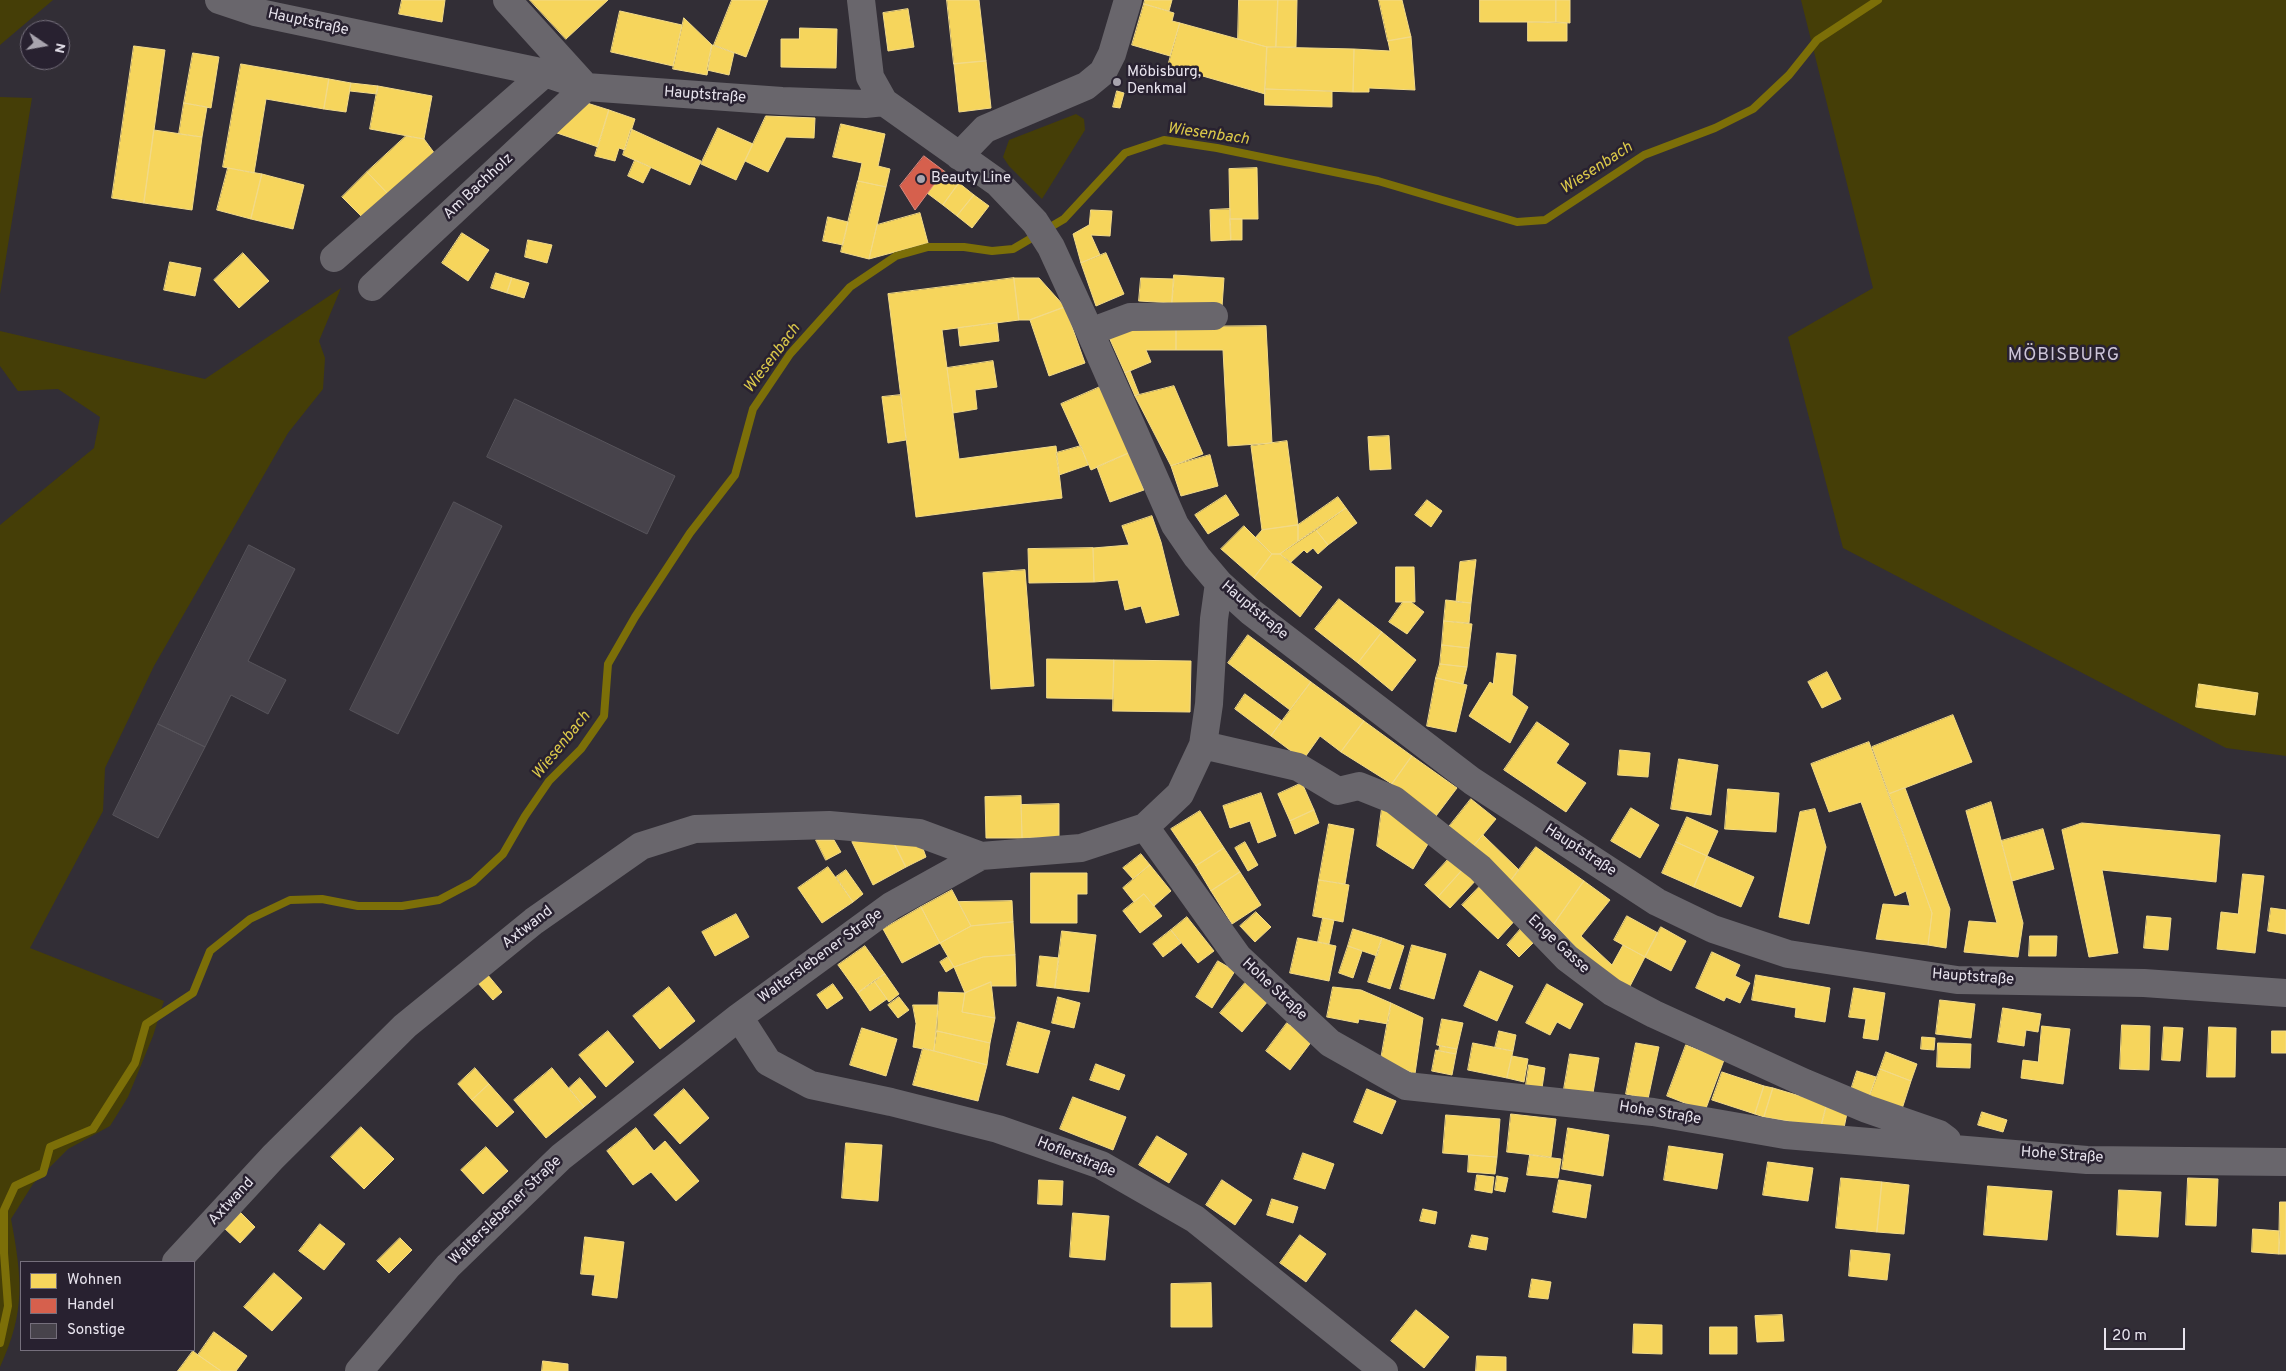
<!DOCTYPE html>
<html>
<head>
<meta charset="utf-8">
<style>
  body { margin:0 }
  #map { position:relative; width:2286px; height:1371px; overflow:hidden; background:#322e36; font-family:Overpass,sans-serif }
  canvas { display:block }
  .legend { position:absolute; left:20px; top:1261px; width:175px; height:90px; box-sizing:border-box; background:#282130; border:1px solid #756f7c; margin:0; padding:6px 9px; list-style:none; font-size:15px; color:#e8e4ee }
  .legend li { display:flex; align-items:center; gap:10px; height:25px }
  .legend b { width:25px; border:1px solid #756f7c }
  .north { position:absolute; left:20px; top:20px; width:50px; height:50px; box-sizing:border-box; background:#282130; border:1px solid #756f7c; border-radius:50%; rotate:102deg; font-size:14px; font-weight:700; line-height:20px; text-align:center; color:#e8e4ee }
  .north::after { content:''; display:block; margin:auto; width:18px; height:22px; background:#a8a4ae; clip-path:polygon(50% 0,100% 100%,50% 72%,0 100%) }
  .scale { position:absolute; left:2104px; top:1328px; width:81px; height:22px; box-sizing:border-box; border:2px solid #e8e4ee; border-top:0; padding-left:6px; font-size:15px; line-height:18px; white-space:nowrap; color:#e8e4ee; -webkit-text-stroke:4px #282130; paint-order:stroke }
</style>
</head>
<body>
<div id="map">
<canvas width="2286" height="1371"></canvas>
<ul class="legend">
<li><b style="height:14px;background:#f6d55c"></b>Wohnen</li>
<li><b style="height:14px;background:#d6604d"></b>Handel</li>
<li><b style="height:14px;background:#47434b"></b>Sonstige</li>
</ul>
<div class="north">N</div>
<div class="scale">20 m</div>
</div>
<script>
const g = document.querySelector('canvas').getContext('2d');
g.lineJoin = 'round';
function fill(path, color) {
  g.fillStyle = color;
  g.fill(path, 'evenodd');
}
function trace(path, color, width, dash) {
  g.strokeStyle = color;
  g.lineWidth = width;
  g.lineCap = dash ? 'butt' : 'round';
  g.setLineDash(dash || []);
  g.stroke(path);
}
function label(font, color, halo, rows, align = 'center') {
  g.font = font + ' Overpass,sans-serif';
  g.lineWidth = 5;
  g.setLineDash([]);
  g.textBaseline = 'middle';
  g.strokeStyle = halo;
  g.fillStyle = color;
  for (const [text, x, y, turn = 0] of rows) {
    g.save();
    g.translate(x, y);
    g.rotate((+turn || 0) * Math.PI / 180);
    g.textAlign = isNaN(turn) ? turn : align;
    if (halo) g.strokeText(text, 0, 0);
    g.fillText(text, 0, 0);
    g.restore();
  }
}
const green = new Path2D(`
  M0,0h53l-53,45z
  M1801,0h485v756l-60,-8 -383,-200 -55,-211 85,-49z
  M0,97l32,1 -32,196z
  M1076,114l8,5 1,11 -43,69 -33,-33 -6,-9 6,-17z
  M341,288l-22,53 6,17 -2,31 -35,44 -134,233 -49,102 -2,43 -73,137 134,53 -11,35 -25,61 -18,29 -42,23 -35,35 -22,35c11,59 15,92 -11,148v-842l94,-77 6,-31 -42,-28 -40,2 -18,-25v-35l205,48z`);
const homes = new Path2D(`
  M402,0h43l-3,22 -43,-8z
  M530,0h78l-42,39z
  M732,0h36l-22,57 -32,-12z
  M947,0h32l7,61 -32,3z
  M1145,0h27l-3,11 -25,-7z
  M1239,0h39l-2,47h-9l-29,-8z
  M1278,0h19l-1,47h-20z
  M1379,0h23l9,37 -23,4z
  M1480,0h76v22h-76z
  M1556,0h14v23l-14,-1z
  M1144,4l30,9 -2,8 8,2 -10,33 -38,-11z
  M908,9l6,38 -26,4 -5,-38z
  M620,11l62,14 -9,41 -62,-14z
  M684,18l28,27 -5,30 -34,-6z
  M1528,22l39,1v18h-39z
  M1180,23l87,24 -2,47 -97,-28z
  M800,28l37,1 -1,39 -55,-1v-28h18z
  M1411,37l4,53 -46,-2v4h-16l1,-43 36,2 -2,-10z
  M712,45l22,8 -5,22 -22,-5z
  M134,46l31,4 -21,153 -32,-5z
  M1267,47l87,2 -1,43 -88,-3z
  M193,53l26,4 -8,51 -27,-5z
  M986,61l5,47 -32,4 -5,-48z
  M241,64l88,15 -5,30 -58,-10 -12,74 -31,-6z
  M329,79l22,4 -5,29 -22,-3z
  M351,83l27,3 -1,8 -27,-3z
  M378,86l54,10 -8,43 -54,-10z
  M1265,89l67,2v16l-67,-2z
  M1117,91l7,2 -4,15 -7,-1z
  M184,103l23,4 -5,30 -23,-3z
  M587,103l22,7 -11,37 -41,-14z
  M609,110l26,9 -10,31 -6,-2 -4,13 -20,-5z
  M766,116l49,2 -1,20 -28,-1 -18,35 -23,-11z
  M841,124l44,10 -7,32 12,3 -4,18 -28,-6 4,-18 -29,-6z
  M718,128l35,16 -17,36 -35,-16z
  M631,129l70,32 -11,24 -67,-30z
  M154,130l48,7 -10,73 -48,-7z
  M406,136l18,3 11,15 -44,43 -24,-25z
  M635,160l16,7 -8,16 -15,-7z
  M228,168l34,6 -11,45 -34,-9z
  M1257,168l1,51h-28l-1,-50z
  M944,171l15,12 -16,22 -16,-12z
  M367,172l24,25 -25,24 -24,-24z
  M262,174l42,11 -11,44 -42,-10z
  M858,181l28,6 -17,72 -28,-7z
  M959,183l15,12 -17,21 -14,-11z
  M974,195l15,11 -17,22 -15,-12z
  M1230,209l1,31 -20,1 -1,-31z
  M1091,210l21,1 -2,25 -19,-1 9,20 -19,8 -8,-29 16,-9z
  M920,213l8,30 -59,16 8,-34z
  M828,217l20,5 -5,23 -20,-4z
  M1230,219h12v21h-11z
  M462,233l27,17 -21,31 -26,-18z
  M528,240l24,5 -5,18 -22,-6z
  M243,253l26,28 -30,27 -25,-28z
  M1106,253l18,41 -28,12 -15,-43z
  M170,262l31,6 -6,28 -31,-6z
  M496,273l16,5 -5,15 -16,-5z
  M1174,275l50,3 -2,29 -50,-4z
  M512,278l17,5 -5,15 -17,-5z
  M1014,278h25l26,29 -35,13h-11z
  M1014,278l5,42 -77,10 17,129 97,-13 6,52 -146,19 -28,-223z
  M1141,278l33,1 -2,24 -33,-2z
  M1065,307l20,56 -36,13 -19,-56z
  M997,323l2,18 -39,5 -2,-18z
  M1266,326l6,117 -44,3 -5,-96h-47v-23z
  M1136,327h40v23h-30l5,12 -26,11 -17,-38z
  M993,361l4,26 -22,3 2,19 -24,4 -6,-45z
  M1130,371l9,23 -4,2 -10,-23z
  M1174,386l29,68 -32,12 -36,-70z
  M1100,387l29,66 -38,17 -30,-66z
  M901,395l5,45 -18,3 -6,-46z
  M1389,436l2,33 -21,1 -2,-33z
  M1287,441l11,84 -36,5 -11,-84z
  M1081,446l7,19 -29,10 -3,-22z
  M1129,453l15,37 -34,12 -13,-35z
  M1210,455l8,31 -37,10 -10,-30z
  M1226,495l13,20 -31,19 -13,-19z
  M1338,497l8,11 -48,33v-16z
  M1427,500l15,11 -11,16 -16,-12z
  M1346,508l11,15 -29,22 -12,-15z
  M1152,516l9,26 18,73 -33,8 -5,-17 -16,4 -7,-30 -24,2 -1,-34 36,-3 -7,-19z
  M1298,525v16l-18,13h-8l-17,-16 7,-8z
  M1244,526l28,28 -18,24 -33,-29z
  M1316,530l12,15 -10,9 -5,-6 -6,5 -3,-3 -14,13 -10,-9z
  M1093,548l1,34 -65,1 -1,-34z
  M1272,554h8l42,33 -22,30 -46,-39z
  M1476,560l-5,43 -15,-1 4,-40z
  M1396,567h18l1,35h-19z
  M1025,570l9,116 -43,3 -8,-116z
  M1339,599l43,33 -24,31 -43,-34z
  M1446,600l25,3 -2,20 -25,-2z
  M1403,602h8l13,10 -17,22 -18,-12z
  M1444,621l28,3 -3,24 -27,-3z
  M1382,632l34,28 -24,31 -34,-28z
  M1248,635l63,47 -21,28 -62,-47z
  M1442,645l27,3 -2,19 -27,-3z
  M1497,653l19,2 -4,40 16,12 -18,36 -41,-27 21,-34 3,2z
  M1047,659l67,1 -1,39 -66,-1z
  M1114,660l77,1 -1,51 -77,-1z
  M1440,664l27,3 -4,17 -27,-6z
  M1827,672l14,27 -19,9 -14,-26z
  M1436,678l31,7 -11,47 -29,-6z
  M1311,682l53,39 -23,31 -21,-16 -17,24 -32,-24z
  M2199,684l59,9 -3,22 -59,-8z
  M1245,694l37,27 -11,15 -36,-27z
  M1953,715l19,47 -83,32 -17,-47z
  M1364,721l48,35 -20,28 -51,-32z
  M1537,722l32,22 -13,19 30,20 -20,29 -62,-42z
  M1869,742l63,171 -4,32 -52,-6 7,-35 27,2 -4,-15 -11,5 -34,-94 -32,10 -18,-48z
  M1620,750l30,3 -2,24 -30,-2z
  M1412,756l45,32 -21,28 -44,-32z
  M1679,759l39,6 -7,50 -40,-6z
  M1302,783l12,27 -24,11 -12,-27z
  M1905,788l45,121 -4,39 -18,-3 4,-32 -43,-119z
  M1728,789l51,4 -3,39 -51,-3z
  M1261,793l15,43 -18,7 -8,-22 -20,7 -7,-22z
  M1021,796l1,42h-36l-1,-41z
  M1471,799l25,20 -24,29 -24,-20z
  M1991,802l32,121 -5,34 -54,-5 5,-31 28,2 -31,-112z
  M1059,804v33l-37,1 -1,-33z
  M1382,808l49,31 -18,30 -36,-23z
  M1631,808l28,17 -19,33 -29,-17z
  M1815,809l11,38 -17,77 -30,-7 21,-105z
  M1314,810l5,13 -24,11 -5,-13z
  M1200,811l24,37 -28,18 -25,-37z
  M1687,817l31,14 -11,25 -31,-14z
  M2082,823l138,12 -4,47 -114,-12 16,83 -29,4 -27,-127z
  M1329,824l25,5 -9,55 -26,-4z
  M2043,829l11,40 -42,12 -11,-40z
  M1483,835l36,35 -10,13 -37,-35z
  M816,840h18l7,12 -15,8z
  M868,841l26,2 12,24 -33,18 -21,-43z
  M1245,842l13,23 -10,6 -13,-23z
  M1676,842l31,14 -13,31 -32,-14z
  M894,843h27l5,14 -20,10z
  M1536,847l48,34 -30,43 -45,-41z
  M1224,848l16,24 -29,19 -15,-25z
  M1141,854l9,11 -17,14 -10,-11z
  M1453,854l13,12 -28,31 -13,-12z
  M1707,856l47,21 -13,30 -47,-20z
  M1150,865l21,26 -17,15 -10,-12 -10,8 -11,-14z
  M1466,866l13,11 -29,31 -12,-11z
  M828,867l25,35 -31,21 -24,-35z
  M846,870l17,24 -10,8 -17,-25z
  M1240,872l21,33 -29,19 -21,-33z
  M1031,873h56v21h-10v29h-46z
  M2243,874l21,2 -9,77 -38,-4 4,-37 17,2z
  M1319,880l30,5 -6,37 -30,-6z
  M1584,881l26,19 -29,36 31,29 11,-20 22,12 -17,33 -23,-12 -51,-54z
  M1483,883l36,33 -21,23 -36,-34z
  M952,890l19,36 -31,17 -19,-36z
  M1144,894l18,22 -22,17 -17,-22z
  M1012,901l1,21 -42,4 -13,-24z
  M921,907l19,36 -38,20 -19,-34z
  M2271,908l15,2v24l-18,-3z
  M1256,912l15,15 -16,15 -15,-16z
  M736,914l13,23 -34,19 -13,-24z
  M1627,916l31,17 -13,24 -31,-17z
  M2147,916l24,2 -3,32 -24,-2z
  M1187,917l27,34 -16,12 -27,-33z
  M1323,918l11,2 -5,24 -11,-2z
  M1013,922l2,33 -32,2 -29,10 -14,-24 31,-17z
  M1524,925l14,13 -19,19 -12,-12z
  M1661,927l25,14 -15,30 -26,-14z
  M1353,929l29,9 -5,18 -29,-10z
  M1171,930l10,13 -18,14 -10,-13z
  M1062,931l34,4 -7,57 -34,-4z
  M2030,936h27l-1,20h-27z
  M1298,938l38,8 -7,35 -39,-8z
  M1382,938l22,8 -14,43 -22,-7z
  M1412,945l34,9 -12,45 -34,-10z
  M865,946l20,28 -27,19 -20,-28z
  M1348,946l14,5 -9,27 -14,-5z
  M1712,952l28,13 -5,11 15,7 -10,20 -14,-6 -2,4 -28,-13z
  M1015,955l1,31h-25v-4l-26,11 -11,-26 29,-10z
  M1040,956l19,2 -4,30 -18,-2z
  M948,957l6,10 -8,5 -6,-10z
  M1218,961l17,10 -23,37 -16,-11z
  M1480,971l33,15 -16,35 -33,-15z
  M487,974l15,18 -9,8 -16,-18z
  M885,974l14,20 -10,8 -15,-21z
  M1756,975l74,13 -5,34 -30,-5 1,-9 -44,-8z
  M874,981l13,18 -17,12 -12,-18z
  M991,982l4,36 -33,-6 3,-19z
  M1245,983l23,18 -26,31 -22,-19z
  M833,984l10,14 -16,11 -10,-14z
  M1547,984l36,20 -13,25 -13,-7 -7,13 -24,-12z
  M669,987l26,34 -35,28 -27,-33z
  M1333,987l28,3 30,13 -3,21 -29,-5 -1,4 -31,-6z
  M1854,988l31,5 -7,47 -15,-2 3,-19 -17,-2z
  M939,992l26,1 -3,19 33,6 -5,25 -53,-12z
  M899,997l10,13 -11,8 -10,-13z
  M1058,997l22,6 -6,25 -22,-5z
  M1940,1000l35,4 -4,34 -35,-4z
  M1391,1003l32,15 -8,56 -34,-15z
  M913,1005h25l-4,46 -21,-4 3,-23z
  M2003,1008l38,6 -3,18 -12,-2 -2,16 -26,-4z
  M1442,1019l21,4 -6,26 -20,-4z
  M1018,1022l32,9 -12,42 -31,-8z
  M1287,1023l25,18 -22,29 -24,-19z
  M2122,1025l28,1 -1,44 -29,-1z
  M2042,1026l28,3 -7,55 -42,-6 2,-18 15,2z
  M2164,1027l19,1 -3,33 -18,-1z
  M2209,1027l27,1 -1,49h-28z
  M862,1028l35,11 -11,37 -36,-11z
  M608,1031l26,31 -28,25 -27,-32z
  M937,1031l53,12 -3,22 -53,-14z
  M1499,1031l17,4 -3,16 -18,-3z
  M2272,1031h14v22h-14z
  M1922,1037l13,1 -1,12 -13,-1z
  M1473,1043l40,8 -6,27 -39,-8z
  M1636,1043l23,4 -11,52 -22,-5z
  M1938,1043l33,1 -1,24 -33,-1z
  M1686,1045l38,15 -19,51 -38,-15z
  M1440,1046l17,3 -1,5 -17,-3z
  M923,1048l64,17 -9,36 -65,-16z
  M1436,1050l20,4 -4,21 -20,-4z
  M1886,1052l31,12 -6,17 -31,-12z
  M1570,1054l29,4 -6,35 -29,-4z
  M1512,1056l16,3 -4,23 -17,-4z
  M1096,1064l29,11 -6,15 -29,-10z
  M1529,1065l16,3 -3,20 -16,-3z
  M475,1068l14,16 -17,16 -14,-16z
  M552,1068l32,39 -38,31 -32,-38z
  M1880,1069l31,12 -10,31 -33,-12z
  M1857,1071l19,6 -8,23 -18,-7z
  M1722,1072l42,14 -9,28 -43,-14z
  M580,1078l16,19 -12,10 -15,-19z
  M489,1084l25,28 -17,15 -25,-27z
  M1764,1086l9,2 -9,29 -9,-3z
  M1773,1088l54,16 -6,23 -57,-10z
  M684,1089l25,29 -29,26 -26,-29z
  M1367,1089l29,12 -14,33 -28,-12z
  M1073,1097l53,20 -13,33 -53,-21z
  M1826,1107l21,6 -3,15 -23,-1z
  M1982,1112l25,8 -4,12 -25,-7z
  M1511,1114l45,5 -5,38 -44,-5z
  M1446,1115l54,4 -3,38 -54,-4z
  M361,1127l33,32 -30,30 -33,-32z
  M636,1128l18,23 11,-10 34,40 -23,20 -25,-29 -18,13 -26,-34z
  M1568,1128l41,7 -6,41 -41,-7z
  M1157,1136l30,18 -18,29 -30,-18z
  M846,1143l36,2 -4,56 -36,-3z
  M1669,1146l54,8 -6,35 -53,-9z
  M486,1147l22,24 -25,23 -22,-24z
  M1303,1153l31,11 -9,25 -31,-10z
  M1469,1155l28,2 -2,17 -27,-2z
  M1530,1155l31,4 -3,19 -31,-3z
  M1768,1162l45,6 -5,33 -45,-6z
  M1477,1175l17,2 -2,16 -17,-3z
  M1497,1176l11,2 -3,14 -10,-2z
  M1841,1178l41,4 -5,50 -41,-4z
  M2188,1178l30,1 -2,47 -30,-1z
  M1039,1180l24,1 -1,24 -24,-1z
  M1222,1180l30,20 -17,25 -29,-20z
  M1559,1180l32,5 -5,33 -33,-6z
  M1882,1182l27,3 -5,49 -27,-2z
  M1988,1186l64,5 -5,49 -63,-5z
  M2119,1190l42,2 -3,45 -41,-2z
  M1272,1199l26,8 -5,16 -26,-8z
  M2280,1202h6v52h-7z
  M1423,1209l14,3 -2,12 -15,-3z
  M238,1210l17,17 -15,16 -18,-17z
  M1073,1213l36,3 -4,44 -35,-3z
  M320,1224l25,20 -21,26 -25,-19z
  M2253,1229l27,2 -1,23 -27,-2z
  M1300,1235l26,19 -20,28 -26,-19z
  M1472,1235l16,3 -2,12 -17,-3z
  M585,1237l39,5 -7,56 -25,-3 3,-20 -14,-1z
  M400,1238l12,12 -23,23 -12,-12z
  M1851,1250l39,4 -3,26 -38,-4z
  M274,1273l28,25 -30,33 -28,-24z
  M1532,1279l19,3 -3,17 -19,-2z
  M1211,1283l1,44h-41v-43z
  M1416,1310l33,27 -25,31 -33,-27z
  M1782,1315l2,26 -27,1 -2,-26z
  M1634,1324l28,1v29l-29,-1z
  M1710,1327h27v27h-27z
  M214,1332l33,24 -11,15h-15l-23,-16z
  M193,1351l5,4 23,16h-43z
  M1477,1356l29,1v14h-30z
  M543,1361l25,3v7h-26z`);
const shops = new Path2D(`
  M924,156l20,15 -29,39 -15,-24z`);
const stream = new Path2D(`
  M0,1343l8,-37 -4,-53v-43l11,-24 28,-13 7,-26 43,-18 42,-66 11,-39 47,-31 17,-42 40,-32 40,-19 32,-1 36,7h44l37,-6 34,-18 30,-28 22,-38 24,-35 32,-32 23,-33 4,-52 27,-47 55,-84 45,-58 18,-66 37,-55 60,-67 46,-31 32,-9h36l28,4 21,-2 51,-30 61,-66 39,-13 53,8 161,33 139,41 28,-2 99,-65 71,-27 38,-19 36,-34 28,-35 61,-40`);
const building = new Path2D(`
  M515,399l160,77 -28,58 -160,-77z
  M454,502l48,24 -104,208 -48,-24z
  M249,545l46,24 -47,92 38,19 -18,34 -37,-19 -26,52 -47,-23z
  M158,724l47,23 -47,91 -45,-23z`);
const minor = new Path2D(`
  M219,0l36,12 290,61 41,14 196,14 83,3 19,-2
  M507,0l78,86
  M861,0l9,77 14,25 114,81 37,39 16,25 39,85 85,193 22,32 22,26 32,29 221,169 185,121 56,27 75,25 169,26 187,3 142,10
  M959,156l26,-27 101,-43 17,-14 9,-18 16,-54
  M334,258l211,-185
  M372,287l214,-200
  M1090,332l40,-15 84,-1
  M1203,745l95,22 40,24 21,-5 35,14 86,68 87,90 45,34 42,22 151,69 62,26 72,25 8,6
  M1145,827l93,130 92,86 76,43 247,26 132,23 302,25 199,2
  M739,1017l29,45 43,23 80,17 107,27 103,36 94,54 189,152
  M176,1262l97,-105 132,-131 129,-105 107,-75 54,-17 134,-4 90,8 62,23
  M359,1371l89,-105 113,-109 178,-140 152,-111 90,-50 100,-8 64,-21 35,-33 23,-49 6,-41 5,-85 5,-36`);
const markers = [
  [1117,82,5,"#a8a4ae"],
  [921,179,5,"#a8a4ae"]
];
const streetNames = [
  ["Hauptstraße",308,23,12],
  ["Hauptstraße",705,96,4],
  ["Am Bachholz",479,187,-43],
  ["Hauptstraße",1254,611,40],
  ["Hauptstraße",1580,851,33],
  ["Axtwand",528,928,-38],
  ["Enge Gasse",1558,945,43],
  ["Walterslebener Straße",821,957,-36],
  ["Hauptstraße",1973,978,4],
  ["Hohe Straße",1274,990,43],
  ["Hohe Straße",1660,1114,9],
  ["Hohe Straße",2062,1156,4],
  ["Hoflerstraße",1076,1158,22],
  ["Axtwand",232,1202,-47],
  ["Walterslebener Straße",506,1211,-44]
];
const poiNames = [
  ["Möbisburg,",1127,73],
  ["Denkmal",1127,90],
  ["Beauty Line",931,179]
];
const waterNames = [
  ["Wiesenbach",1208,135,8],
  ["Wiesenbach",1597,169,-33],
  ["Wiesenbach",773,359,-53],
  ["Wiesenbach",562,746,-51]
];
const quarterNames = [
  ["MÖBISBURG",2064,356]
];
fill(green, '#453e07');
fill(homes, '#f6d55c');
trace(homes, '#f2da88', 1);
fill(shops, '#d6604d');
trace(shops, '#db887d', 1);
trace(stream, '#7c6f08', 8);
fill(building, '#47434b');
trace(building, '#57545b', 1);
trace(minor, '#69666c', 28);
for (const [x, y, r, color] of markers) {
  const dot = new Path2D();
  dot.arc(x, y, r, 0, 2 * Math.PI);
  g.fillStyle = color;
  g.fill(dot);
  trace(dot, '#282130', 2);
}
label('15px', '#e8e4ee', '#282130', streetNames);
label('15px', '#e8e4ee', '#282130', poiNames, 'left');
label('italic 16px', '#dcc94a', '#282130', waterNames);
g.letterSpacing = '1px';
label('18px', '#ccc4d7', '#282130', quarterNames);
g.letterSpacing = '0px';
</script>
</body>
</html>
